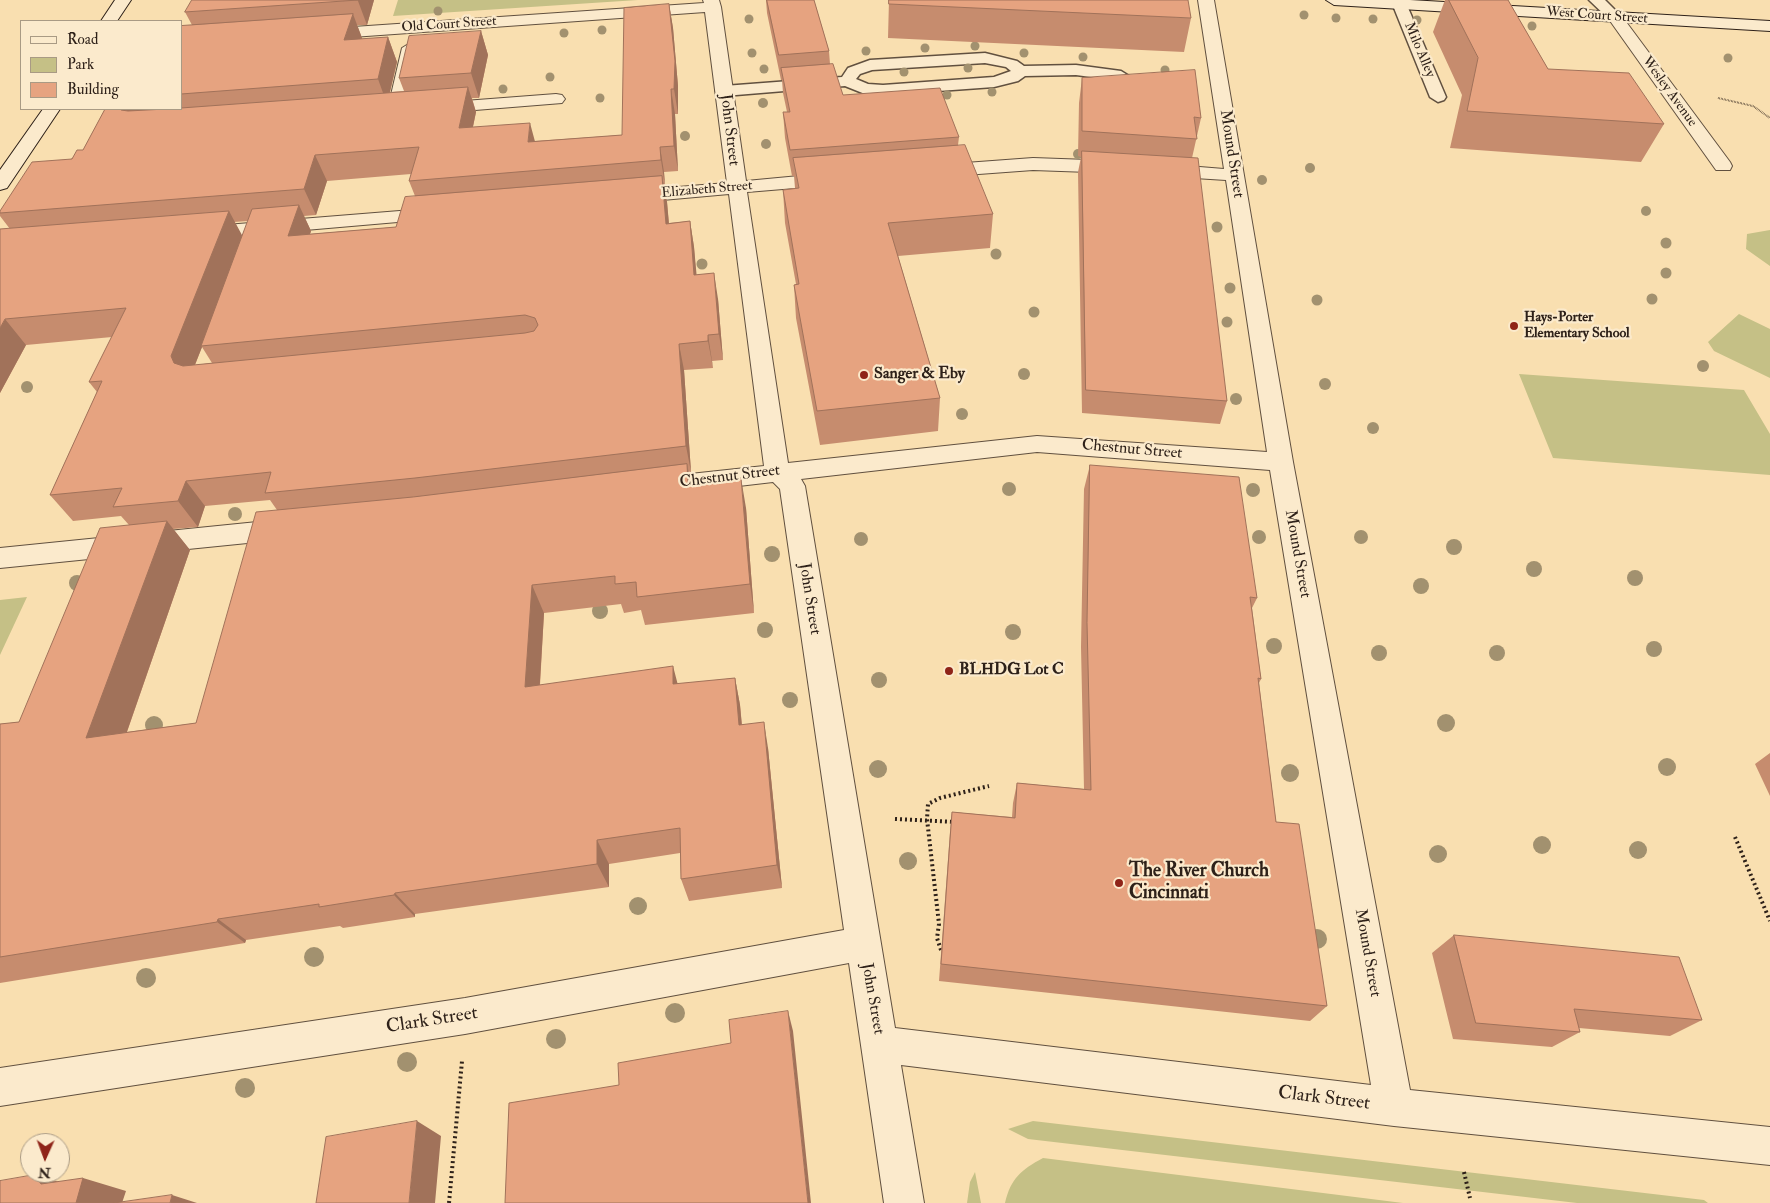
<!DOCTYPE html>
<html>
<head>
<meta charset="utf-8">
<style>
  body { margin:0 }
  #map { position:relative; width:1770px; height:1203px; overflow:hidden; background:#f9dfb0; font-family:"IM FELL Double Pica",serif }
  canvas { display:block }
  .legend { position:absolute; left:20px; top:20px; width:162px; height:90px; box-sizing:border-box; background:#fbeacc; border:1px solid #a99a84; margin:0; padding:6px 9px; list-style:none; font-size:15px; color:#2e2119 }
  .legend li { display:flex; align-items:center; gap:10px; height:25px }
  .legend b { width:25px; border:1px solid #a99a84 }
  .north { position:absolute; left:20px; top:1133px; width:50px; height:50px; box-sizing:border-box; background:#fbeacc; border:1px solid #a99a84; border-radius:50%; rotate:182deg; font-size:14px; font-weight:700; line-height:20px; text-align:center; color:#2e2119 }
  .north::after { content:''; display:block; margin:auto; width:18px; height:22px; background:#8f2418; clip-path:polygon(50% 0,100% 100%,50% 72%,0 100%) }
</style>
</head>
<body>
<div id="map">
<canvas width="1770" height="1203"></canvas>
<ul class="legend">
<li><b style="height:6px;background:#fbeacc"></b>Road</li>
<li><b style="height:14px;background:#c5c086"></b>Park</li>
<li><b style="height:14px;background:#e6a380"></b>Building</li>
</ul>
<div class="north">N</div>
</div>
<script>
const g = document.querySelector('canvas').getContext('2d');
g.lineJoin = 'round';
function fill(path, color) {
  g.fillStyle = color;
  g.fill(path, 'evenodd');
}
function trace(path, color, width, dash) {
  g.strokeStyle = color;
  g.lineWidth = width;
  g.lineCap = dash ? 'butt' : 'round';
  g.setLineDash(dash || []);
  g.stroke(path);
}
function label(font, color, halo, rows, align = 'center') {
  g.font = font + ' "IM FELL Double Pica",serif';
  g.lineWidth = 4.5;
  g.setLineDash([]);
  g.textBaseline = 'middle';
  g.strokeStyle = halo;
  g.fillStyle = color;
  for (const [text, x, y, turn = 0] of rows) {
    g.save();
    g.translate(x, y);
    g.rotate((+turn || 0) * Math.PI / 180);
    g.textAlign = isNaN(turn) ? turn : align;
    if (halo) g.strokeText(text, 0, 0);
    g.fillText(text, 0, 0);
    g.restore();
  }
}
const green = new Path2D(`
  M398,0h240l-245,16z
  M1770,230v36l-24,-17 1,-15z
  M1739,314l31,15v49l-56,-27 -6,-9z
  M1519,374l225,16 26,44v41l-217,-17z
  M27,597l-27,58v-55z
  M1033,1121l671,79 4,3h-131l-549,-64 -20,-10z
  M1043,1158l360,45h-398c6,-25 16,-33 38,-45z
  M975,1172l6,31h-14l3,-21z`);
const pathFar1 = new Path2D(`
  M1718,98l35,8 17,12`);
const path = new Path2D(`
  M895,819l60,3
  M1735,837l35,84
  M941,950l-4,-12 2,-14 -12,-105 1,-15 12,-6 49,-12
  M1464,1172l6,26
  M449,1203l13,-142`);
const lane = new Path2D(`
  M1394,0h10l2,3 40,94 -2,3 -6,2 -8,-5 -38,-94z
  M1589,0h16l18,18 -7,4 -5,-1z
  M985,53l32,8 7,5 52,-1 45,6 8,5 -8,5 -45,-6 -51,1 -7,5 -24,6 -111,8 -18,-1 -20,-8 -121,10 -8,-5 8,-5 118,-9 6,-9 22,-8zM985,63l21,4 5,4 -17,6 -111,8 -15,-1 -12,-5 4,-5 12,-4z`);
const street = new Path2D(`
  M703,0h16l2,7 25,174 85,-8 7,2 2,4 -2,4 -7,2 -84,7 41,271 249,-27 230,16 -41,-272 -63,-4 -7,-2 -2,-4 2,-4 7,-2 61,5 -26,-169h16l79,462 117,628 360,37v38l-376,-39 -493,-61 23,138h-40l-35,-240 -384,71 -465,72v-38l465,-70 379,-68 -64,-441 -7,-7 -120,14 -9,-3 -4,-6 4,-6 9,-3 111,-12 -35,-272 -100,9 -7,-2 -3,-4 3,-4 7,-2 98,-8 -22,-171 -381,27 -8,-5 8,-5 380,-26zM1037,452l233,18 101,615 -476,-57 -90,-542 -4,-7z
  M1616,13l5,2 109,147 2,4 -2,4h-14l-108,-152z
  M410,43l8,5 -13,64 -3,4h-12l-3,-4 15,-64z
  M556,94l6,1 3,4 -3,4 -124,10 -6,-1 -3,-4 3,-4 6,-1z
  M1033,158l84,3 7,2 2,4 -2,4 -7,2 -84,-3 -95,7 -7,-2 -2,-4 2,-4 7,-2z
  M437,208l7,2 3,4 -3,4 -243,21 -7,-2 -3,-4 3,-4 7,-2z
  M287,519l9,3 4,7 -4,7 -9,3 -287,29v-20z`);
const secondary = new Path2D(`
  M115,0h16l-14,21h-16z
  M1326,0h84l360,21v10l-436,-26z
  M43,109h17l-53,79 -7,2v-20z`);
const trees = [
  [438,11,4.5],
  [1304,15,4.5],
  [1336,18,4.5],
  [749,19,4.5],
  [1373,19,4.5],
  [1417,20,4.5],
  [1532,26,4.5],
  [602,30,4.5],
  [564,33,4.5],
  [975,46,4.5],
  [925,48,4.5],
  [866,51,4.5],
  [752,53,4.5],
  [1024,53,4.5],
  [1083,57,4.5],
  [1728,58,4.5],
  [968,68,4.5],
  [764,69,4.5],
  [1165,70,4.5],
  [904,72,4.5],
  [550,77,4.5],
  [503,89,4.5],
  [992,92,4.5],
  [947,95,4.5],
  [600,98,4.5],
  [763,103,5],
  [685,136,5],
  [766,144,5],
  [1078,154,5],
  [1310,168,5],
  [1262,180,5],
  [1646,211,5],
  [1217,227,5.5],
  [1666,243,5.5],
  [996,254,5.5],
  [702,264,5.5],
  [1666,273,5.5],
  [1230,288,5.5],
  [1652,299,5.5],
  [1317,300,5.5],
  [1034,312,5.5],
  [1227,322,5.5],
  [1703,366,6],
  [1024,374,6],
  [1325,384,6],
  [27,387,6],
  [1236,399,6],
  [962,414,6],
  [1373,428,6],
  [1009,489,7],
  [1253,490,7],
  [235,514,7],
  [1259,537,7],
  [1361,537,7],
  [861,539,7],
  [1454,547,8],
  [772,554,8],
  [1534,569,8],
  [1635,578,8],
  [77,583,8],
  [1421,586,8],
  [600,611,8],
  [765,630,8],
  [1013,632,8],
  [1274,646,8],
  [1654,649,8],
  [1379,653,8],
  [1497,653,8],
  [879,680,8],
  [790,700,8],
  [1446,723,9],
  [154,725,9],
  [1667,767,9],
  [878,769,9],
  [1290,773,9],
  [1542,845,9],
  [1638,850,9],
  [1438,854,9],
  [908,861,9],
  [638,906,9],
  [1317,939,10],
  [314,957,10],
  [146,978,10],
  [675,1013,10],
  [556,1039,10],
  [407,1062,10],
  [245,1088,10]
];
const wall = new Path2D(`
  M192,0h182l-7,25h-10l5,13v1l26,-2 9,25 -7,30 14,-1 -5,-13 82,-47 7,24 -9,43h-7l4,14 -3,15 62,14 87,-6 47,-131 4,24 5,58v28h-3l3,57 -14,1 1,14h-1l3,16 2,21 21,-2 4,26 2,28 22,24 5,61 -11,1 1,7 -29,2 7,102h-3l3,11 55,25 8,105 -109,12 -4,-15 -17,3 -3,-9 -77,9 -4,72 138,-1 57,-6 5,27 2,20 26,23 14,140 -93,13 -8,-22 -1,-26 -71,11v23l-194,27v3l-72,11 -3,-2 -94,14 -1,3 -245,40v-259l19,-2 110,-197 -8,-9 -48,5 -23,-26 47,-103 -8,-10 23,-45 -86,8 -26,48 10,-164 -10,-13v-5l83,-61 22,-41h76v-83l11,-1 -7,-13zM411,174l-2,7 6,15 -19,31 -86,7 1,-3 -7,-15 12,-1 11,-34zM248,221l-6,15 -8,-14zM202,347l10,16 -17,2zM270,500l7,10 -81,213 -69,9 63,-182 -17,-21 25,-2 7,-21z
  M766,0h48l15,51 1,13 13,31 116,42 -1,8 35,69 -3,34 -92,8 42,142 -2,33 -118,14 -24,-127 -2,-33 2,-1 -11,-61 -2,-33 12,-2 -1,-12h-2l-7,-38 -2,-26h4l-4,-19 -1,-13h-1l-14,-67z
  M889,0l302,18 -7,34 -296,-14z
  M1445,0h63l40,69 116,55 -23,38 -191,-14 12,-53 -29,-63z
  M1082,78l119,40 -9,40 35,243 -7,23 -138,-11 -4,-241 3,-15 -3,-1 1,-53z
  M1090,465l167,133 -5,10 9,71 -2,4 17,139 51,184 -17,15 -371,-40 11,-149 2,-20 60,5 1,-14 4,-20 67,6 -3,-142 3,-158z
  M1770,753v43l-15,-32z
  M1454,935l248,85 -32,16 -91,-8 1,4 -28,15 -99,-8 -21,-86z`);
const shadedWall = new Path2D(`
  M358,0h16l-7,25 -9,-24z
  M669,4l4,24 5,58v28l-4,-25z
  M353,14l9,24 -9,27 -9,-25z
  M481,31l7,24 -9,43 -8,-25z
  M388,37l9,25 -10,42 -9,-25z
  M468,87l8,25 -9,42 -8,-26z
  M671,89l4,25 3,57 -4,-25z
  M120,109h15l8,14 -11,6z
  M530,123l7,26 -9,-7z
  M660,147l4,25 1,14 -4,-26z
  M315,155l12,26 -11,34 -12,-26z
  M662,176l5,26 4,48 -5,-26z
  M299,205l12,26 -10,31 -13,-26z
  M229,211l14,26 -42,109 1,1 -14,35 -14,-19 -3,-7z
  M690,221l4,26 5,54 -5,-26z
  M714,273l4,26 5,61 -4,-26z
  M5,319l21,26 -26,48v-65z
  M708,335l4,26 1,7 -5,-27z
  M679,344l5,26 7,102 -5,-26z
  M687,464l6,30 -5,-11z
  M741,478l5,30 8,105 -4,-29z
  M186,481l19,25 -7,21 -20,-26z
  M167,521l23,29 -74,213 -30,-25z
  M532,585l12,28 -6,101 -13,-27z
  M673,666l7,27 -7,-9z
  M735,678l5,27 4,46 -5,-26z
  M764,722l4,26 14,140 -5,-23z
  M597,840l12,24v23l-12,-23z
  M395,893l20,21v3l-21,-22z
  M218,919l28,21 -1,3 -28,-21z
  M788,1011l5,20 18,172h-3z
  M417,1121l24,15 -6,67h-26z
  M34,1175l44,12 5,-9 43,13 -4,12h-46l-35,-19z
  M172,1195l25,8h-27z`);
const building = new Path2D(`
  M192,0h166l-173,12z
  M767,0h47l15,51 -50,4z
  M889,0h299l3,18 -302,-14z
  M1449,0h59l40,69 81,4 35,51 -197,-13 11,-53z
  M669,4l6,57 -1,28h-3l3,57 -14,1 1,13 -252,21 10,-34 -104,8 -11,34 -304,24v-2l32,-49 40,-3 5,-9h6l22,-41h15l1,1 7,1 38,-2h15v-1l287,-21 -9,41 71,-5 -2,19 94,-7 2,-127z
  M353,14l-9,26 44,-3 -10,42 -197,15v-68z
  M481,31l-10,42 -72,5 10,-42z
  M833,64l10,31 97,-7 19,49 -169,13 -7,-38h7l-9,-44z
  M1195,70l6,48 -7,-1 3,22 -115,-8v-53z
  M965,145l28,69 -105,9 52,175 -123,13 -23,-126 5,-1 -16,-94 16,-2 -6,-30z
  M1082,151l116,7 29,243 -141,-11z
  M662,176l4,48 24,-3 4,54 20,-2 5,61 -11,1v6l-29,3 7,102 -271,32 -150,15 6,-21 -85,9 -8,20 -65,6 9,-19 -72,7 52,-114 -13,1 37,-74 -121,11 -5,9v-99l229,-18 -58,145 3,7 9,3 342,-33 9,-2 4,-6 -3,-7 -10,-3 -324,31 51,-137 47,-4 -11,31 108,-9 9,-30z
  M687,464l1,19 53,-5 9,106 -113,13 -1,-15 -21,2v-8l-83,9 -7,102 148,-21v18l62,-6 4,47 25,-3 13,143 -96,14 -1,-51 -83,12v24l-202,29 -1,2 -75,12v-3l-101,15 -1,3 -217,35v-233l19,-2 81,-194 67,-7 -81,217 110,-15 60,-211 157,-15z
  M1090,465l149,12 18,121 -7,-1 11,82 -3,-1 18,144 23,2 28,182 -386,-42 11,-152 63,6 2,-35 74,7 -4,-167z
  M1454,935l225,22 23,63 -128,-11 6,23 -104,-9z
  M788,1011l20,192h-303l4,-100 110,-18 -1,-22 113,-20 -2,-23z
  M417,1121l-8,82h-93l10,-66z
  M34,1175l7,9 42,-6 -7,25h-76v-22z
  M172,1195l-2,8h-56z`);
const markers = [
  [1514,326,5,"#8f2418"],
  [864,375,5,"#8f2418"],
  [949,671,5,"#8f2418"],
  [1119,883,5,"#8f2418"]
];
const farStreetnames = [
  ["West Court Street",1597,16,4],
  ["Old Court Street",449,25,-4],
  ["Milo Alley",1419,50,67],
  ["Wesley Avenue",1669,92,54],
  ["Elizabeth Street",707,190,-5]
];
const farPoinames = [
  ["Hays-Porter",1524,318],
  ["Elementary School",1524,334]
];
const streetNames = [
  ["John Street",729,130,83],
  ["Mound Street",1231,154,81],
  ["Chestnut Street",1132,450,5],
  ["Chestnut Street",730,477,-7],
  ["Mound Street",1297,554,80],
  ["John Street",809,599,81],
  ["Mound Street",1367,953,80],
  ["John Street",872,999,80]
];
const poiNames = [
  ["Sanger & Eby",874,375],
  ["BLHDG Lot C",959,671]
];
const nearPoinames = [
  ["The River Church",1129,872],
  ["Cincinnati",1129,894]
];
const nearStreetnames = [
  ["Clark Street",432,1021,-9],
  ["Clark Street",1324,1099,7]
];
fill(green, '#c5c086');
trace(lane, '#61503f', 3);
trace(street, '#61503f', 2);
trace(secondary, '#2e2119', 2);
trace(pathFar1, '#2e2119', 2, [0.5, 1]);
trace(path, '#2e2119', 4, [2, 3]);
fill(lane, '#fbeacc');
fill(street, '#fbeacc');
fill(secondary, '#fbeacc');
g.fillStyle = '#a2916f';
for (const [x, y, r] of trees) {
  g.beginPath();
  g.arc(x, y, r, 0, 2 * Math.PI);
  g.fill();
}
fill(wall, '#c68c6e');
fill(shadedWall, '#a1725a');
fill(building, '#e6a380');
trace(building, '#a1725a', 1);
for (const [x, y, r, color] of markers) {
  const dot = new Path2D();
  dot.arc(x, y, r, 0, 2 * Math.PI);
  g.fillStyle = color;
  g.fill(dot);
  trace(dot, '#fbeacc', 2);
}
label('14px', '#2e2119', '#fbeacc', farStreetnames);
label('bold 14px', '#2e2119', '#fbeacc', farPoinames, 'left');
label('16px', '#2e2119', '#fbeacc', streetNames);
label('bold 16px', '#2e2119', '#fbeacc', poiNames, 'left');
label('bold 19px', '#2e2119', '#fbeacc', nearPoinames, 'left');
label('19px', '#2e2119', '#fbeacc', nearStreetnames);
</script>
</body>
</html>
